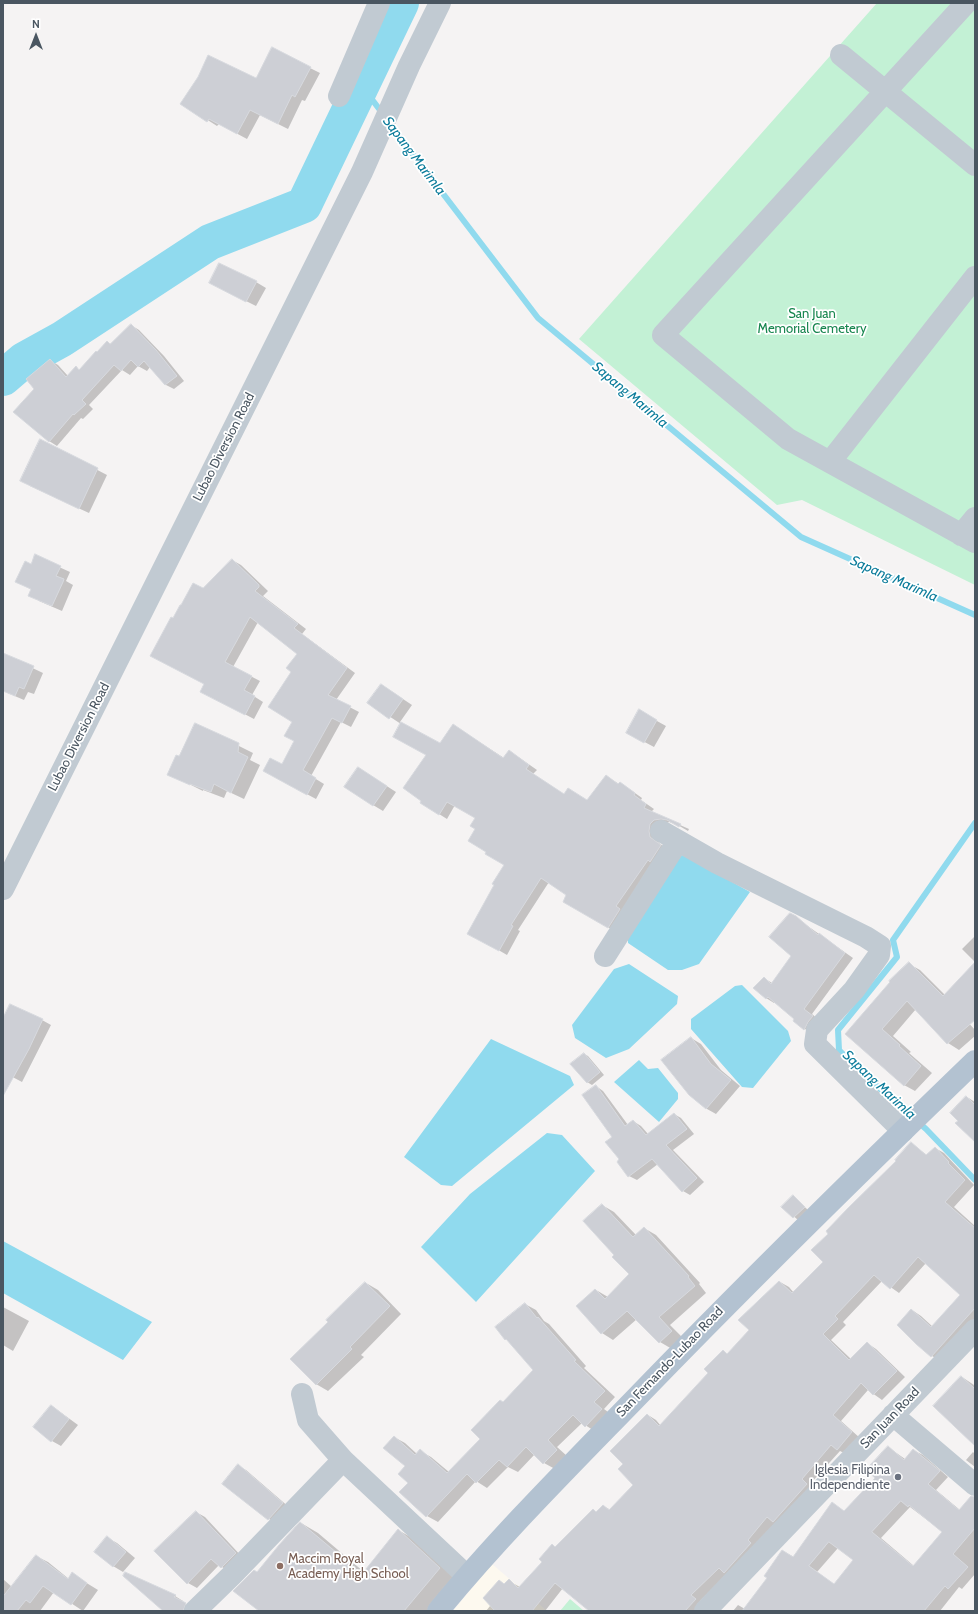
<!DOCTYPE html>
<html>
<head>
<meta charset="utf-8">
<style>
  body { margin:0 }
  #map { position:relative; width:978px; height:1614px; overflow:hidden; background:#f5f3f3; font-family:Cabin,sans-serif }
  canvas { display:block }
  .frame { position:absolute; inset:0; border:4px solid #4a5661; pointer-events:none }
  .north { position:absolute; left:16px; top:16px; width:40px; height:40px; -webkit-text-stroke:3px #fff; paint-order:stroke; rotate:0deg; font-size:11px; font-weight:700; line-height:16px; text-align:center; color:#4a5661 }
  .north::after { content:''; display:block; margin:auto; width:14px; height:18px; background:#4a5661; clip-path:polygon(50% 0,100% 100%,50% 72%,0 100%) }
</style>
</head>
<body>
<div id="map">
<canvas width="978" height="1614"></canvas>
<div class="frame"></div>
<div class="north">N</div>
</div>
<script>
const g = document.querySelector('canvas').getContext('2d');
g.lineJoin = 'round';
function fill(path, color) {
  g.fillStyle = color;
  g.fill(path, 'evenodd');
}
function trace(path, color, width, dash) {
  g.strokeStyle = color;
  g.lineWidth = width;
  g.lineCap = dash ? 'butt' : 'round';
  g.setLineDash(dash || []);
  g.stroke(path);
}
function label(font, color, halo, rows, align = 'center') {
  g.font = font + ' Cabin,sans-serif';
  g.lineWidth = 3.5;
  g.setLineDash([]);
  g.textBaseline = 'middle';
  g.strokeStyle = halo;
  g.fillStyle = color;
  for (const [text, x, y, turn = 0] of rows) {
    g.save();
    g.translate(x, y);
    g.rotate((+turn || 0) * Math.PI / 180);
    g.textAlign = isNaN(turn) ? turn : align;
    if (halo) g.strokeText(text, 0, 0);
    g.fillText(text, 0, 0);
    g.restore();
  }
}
const commercial = new Path2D(`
  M492,1564l55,47h-94z`);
const green = new Path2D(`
  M877,3h98v582l-173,-85 -25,5 -198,-166z
  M570,1599l14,12h-24z`);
const water = new Path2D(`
  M684,855l66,37 -51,72 -17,6h-14l-40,-27v-8l49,-79z
  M629,964l49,32 -1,8 -48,45 -23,9 -31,-20 -3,-13 42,-56z
  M742,985l46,46 3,10 -38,47 -11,-1 -51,-58v-10l44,-33z
  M491,1039l79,37 4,9 -122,101 -11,-1 -37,-28z
  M639,1060l9,9 10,-1 20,25v6l-19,23 -45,-40z
  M547,1133l15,2 33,36 -119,131 -55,-55 49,-53z
  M3,1241l149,81 -29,38 -120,-67z`);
const shadow = new Path2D(`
  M310,68l10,5 -15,28 -3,-1 -14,29 -28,-14 -13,24 -28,-15 -2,2 -36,-23 75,-24z
  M256,282l10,6 -10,18 -36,-18z
  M131,325l8,5 25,26 20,25 -10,8 -8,-4 -16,-18 -3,4 -9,-5 -8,9 -8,-5 -33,35 4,4 -10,10 -2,-1 -24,28 -8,-5 -13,-52 14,-29 8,5 10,11 8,-8 4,2 27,-28 4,2z
  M84,463l23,12 -18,38 -59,-27z
  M35,556l35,16 -4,9 7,4 -11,26 -23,-10 -7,-11 -15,-8 15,-17z
  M232,560l9,5 27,26 -5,5 43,33 -4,5 53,39 -19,27 23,12 -8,15 -10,-5 -30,54 13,8 -8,15 -43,-23 10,-11 12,-24 -3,-69 7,-19 -41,-31 -25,45 27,14 -8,14 11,7 -9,17 -44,-23 -4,-12 -33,-65z
  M3,654l40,19 -9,21 -6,-2 -4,8 -21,-9z
  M382,685l30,20 -12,17 40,23 21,-15 43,28 13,-2 20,14 -4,4 32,21 22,6 19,-25 13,8 1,-1 8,5 14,10 -1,2 13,9 -3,3 38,17 -1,2 -12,-7 -7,-2 -7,3 -6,11 2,6 10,8 -52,82 -52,-31 4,-6 -19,-13 -31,48 2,1 -13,24 -38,-22 36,-68 -17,-13 -12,-23v-11l-21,-13 -8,14 -8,-5 -12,-59 -26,-31 -32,-21z
  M639,711l27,15 -12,21 -17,-9z
  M195,724l58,29 -3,7 10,5 -16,34 -17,-8 -3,7 -21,-8v1l-34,-17 10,-16z
  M368,774l28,18 -13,19 -10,-6z
  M795,917l58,41 -41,56 8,7 -8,13 -18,-13 2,-2 -21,-17 -1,1 -8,-5 -2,-20 8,5 20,-27z
  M975,936v26l-13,-13z
  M909,964l11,6 25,25 30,-31v49l-8,8 8,9v6l-16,14 -11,-7 -32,-34 -23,27 18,16 -2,1 23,20 -17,18 -11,-6 -58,-51z
  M3,1014l39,6 9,5 -29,57 -19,-10z
  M691,1038l10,6 20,26 19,16 -24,28 -9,-5 -17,-14z
  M584,1054l4,2 16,19 -12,10 -5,-3z
  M596,1086l7,5 25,34 5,-4 8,5 7,8 26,-20 7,4 13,16 -21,16 31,32 -14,13 -7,-4 -25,-27 -21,16 -8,-4 -8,-16z
  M967,1097l8,5v38l-16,-19z
  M911,1144l16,11 8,-7 9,5 30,32 -20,22 21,19v97l-34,38 -9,-5 -20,-46 9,6 12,11 29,-33 -36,-31 -27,30 -17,-12 -39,41 3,3 -15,15 20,19 16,-16 9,6 29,28 -23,23 -14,-10 -27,31 19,17 -14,16 -6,-3 -30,33 6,5 -116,112 4,3 -5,7h-108l-28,-23 -18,23h-59l4,-5 10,-25 5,4 4,-4 11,6 36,-39 47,-42 8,4 24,-26 -10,-20 23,-49 8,5 5,6 49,-53 13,-22 5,3 22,-24 30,-48 9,5 5,6 31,-31z
  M793,1196l15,14 -10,10 -15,-13z
  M602,1205l12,7 22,23 8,-7 12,7 44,48 -1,1 7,9 -36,32 13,13 -11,11 -12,-7 -23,-23 -24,21 -11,-7 -6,-43 12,7 22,-23 -14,-19z
  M366,1283l12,7 23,24 -40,41 3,2 -36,34 -12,-7 14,-62z
  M525,1304l11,6 8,11 5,3 37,42 -2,2 31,29 -11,12 8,6 -16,17 -14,-9 -25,24 10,9 -12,13 -11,-6 -9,-9 -17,18 -10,-5 -21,21 -11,-7 -38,41 -11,-6 -26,-24 9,-9 -4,-17 -12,-29 11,6 12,11 3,-3 11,6 18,15 33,-33 21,-36 32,-33 -39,-43z
  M3,1307l26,14 -16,30 -10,-6z
  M962,1377l12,8 1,-1v60z
  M52,1406l26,19 -17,21 -9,-5z
  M888,1447l17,12 8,-9 10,5 25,22 -12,13 24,20 15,-12v76l-13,15 -3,-2 -19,24h-207l5,-6 7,4 23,-32 15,-26 11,6 38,-54 13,9 31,-34zM910,1507l33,25 -29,34 -33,-28zM838,1548l16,12 -19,25 -18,-13z
  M973,1452l2,2v13l-9,-7z
  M238,1466l8,4 44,38 -14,15 -7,-4z
  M196,1512l9,5 39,42 -13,14 -12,-8 -22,23 -9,-5z
  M301,1523l17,10 46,39 34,-42 18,10 41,38 -27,33h-169l-4,-38z
  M108,1538l9,5 18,15 -12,14 -10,-6z
  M36,1556l12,6 21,17 3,-5 26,16 -15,21 -29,-19 -14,19h-37v-32l9,8z
  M125,1573l50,23 8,5 -1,1 11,7 -1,2h-27z`);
const stream = new Path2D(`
  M361,85l22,29
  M389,123l149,195 263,219 174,78
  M975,823l-82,117 4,17 -59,73 1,20 23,23 64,56 49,51`);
const river = new Path2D(`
  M3,378l21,-18 38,-21 148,-97 94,-37 97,-202`);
const building = new Path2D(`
  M272,47l39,20 -16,30 -3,-2 -14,29 -28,-14 -13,24 -28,-15 -2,3 -27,-18 18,-27 10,-22 48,23z
  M219,263l38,18 -11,21 -37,-19z
  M131,324l25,26 21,26 -12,9 -21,-24 -6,6 -7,-7 -10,11 -7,-6 -32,35 4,4 -12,11 -1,-1 -24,28 -36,-30 21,-23 -8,-10 24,-20 16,18 10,-11 3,4 17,-19 1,1 10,-11 3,3z
  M40,439l58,29 -19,41 -59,-28z
  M35,554l26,12 -5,10 8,3 -1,3 -11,24 -24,-10 3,-7 -16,-7 10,-21 6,3z
  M232,559l27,26v2l-4,4 43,33 -4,4 53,40 -19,27 23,11 -9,17 -10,-5 -29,52 13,8 -9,17 -44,-24 7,-13 12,6 12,-23 -10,-5 8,-14 -24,-15 23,-35 -5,-4 11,-14 -47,-37 -25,45 27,14 -8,14 11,6 -10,19 -45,-23 4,-8 -54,-28 21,-39 2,1 7,-13h1l12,-22 10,5z
  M3,653l31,13 -10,23 -5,-2 -4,9 -12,-5z
  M381,684l22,15 -14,20 -22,-16z
  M639,709l18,11 -13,23 -18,-10z
  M401,722l39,21 13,-19 50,34 6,-8 20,15 -3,4 38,25 4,-6 19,12 19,-25 12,9 2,-2 15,11 -1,2 12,9 -2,4 37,16 -2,3 -12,-7 -6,-1 -7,1 -4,4 -1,7 1,6 11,8 -11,17 -2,-2 -32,46 4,3 -12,19 -45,-26 3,-7 -25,-17 -30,47 2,1 -14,25 -32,-17 27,-49 -2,-1 12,-19 -19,-11 1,-2 -18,-11 7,-12 -5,-3 5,-8 -28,-16 -8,13 -19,-12 1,-2 -18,-13 23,-33 -33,-18z
  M195,723l44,20 -1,9 10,5 -17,36 -17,-9 -3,8 -21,-8v1l-23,-10 9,-20 3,1z
  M358,767l29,19 -14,20 -29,-19z
  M790,913l6,3 22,19 1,-2 26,20 -41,56 9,7 -5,6 -4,8 -11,-9 1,-2 -26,-22 -2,2 -13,-11 11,-11 7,7 20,-28 -22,-19z
  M909,962l34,34 32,-34v58l-28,24 -40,-43 -25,28 18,16 -1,1 22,20 -17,20 -59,-52 45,-52 -1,-1z
  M10,1004l33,15 -14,30 -26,47v-78z
  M691,1037l20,27 20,16 -25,29 -17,-14 -28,-35z
  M584,1053l16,19 -13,11 -17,-19z
  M596,1085l29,41 8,-6 13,15 28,-22 13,16 -21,16 31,33 -15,14 -30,-33 -24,18 -11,-15 2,-3 -14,-17 7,-5 -30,-42z
  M966,1096l9,9v37l-20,-19 3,-2 -8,-8z
  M911,1142l15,13 9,-8 14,15 -1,1 17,17 -20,22 30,26v80l-44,49 -15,-13 -19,-19 14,-16 20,18 29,-32 -42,-38 -28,32 -16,-14 -39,41 3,3 -15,15 26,26 18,-18 30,29 -24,24 -12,-12 -28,32 19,17 -15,18 -6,-5 -29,34 5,5 -34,38 -6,-5 -19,23 3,3 -27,30 -5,-5 -28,27 5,4 -11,12h-96l-34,-28 -23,28h-37l-12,-13 16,-18 5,4 5,-5 9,9 24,-26 -3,-3 13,-15 3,3 38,-38 3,3 7,-7 6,5 24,-25 -15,-16 5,-5 -13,-13 37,-37 12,12 49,-53 -4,-4 19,-19 4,4 22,-24 -11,-10 41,-39 13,12 31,-31 -12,-12 17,-16 -2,-3 22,-23 48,-47 -1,-1z
  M793,1195l12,12 -12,11 -12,-11z
  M602,1204l31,33 11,-10 45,49 -1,1 7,9 -36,31 13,14 -13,12 -32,-32 -26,23 -25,-28 19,-17 10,10 24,-25 -17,-17 2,-2 -31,-34z
  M365,1282l25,24 -40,41 2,2 -36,36 -26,-26 38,-37 -2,-2z
  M525,1303l12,15 1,-1 38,43 -2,1 31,30 -11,11 8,7 -17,18 -12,-12 -25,25 9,10 -14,14 -17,-17 -19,20 -8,-7 -23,23 -9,-9 -41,43 -27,-25 9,-9 -10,-9 7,-8 -22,-18 11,-12 21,19 5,-6 27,24 33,-34 -9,-9 29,-30 3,2 30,-32 -27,-31 -1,1 -10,-13z
  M961,1376l14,13v57l-42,-40z
  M51,1405l18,14 -18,23 -18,-15z
  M888,1446l16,14 9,-11 27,22 -12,13 31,26 12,-14 4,1v31l-22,26 15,13 -20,22 -3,-3 -21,25h-182l25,-33 -3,-2 18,-26 11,7 39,-55 12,9 31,-33 -9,-8zM901,1501l7,6 1,-2 33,27 -29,34 -41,-34zM829,1542l24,18 -19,24 -25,-18z
  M238,1464l45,39 -15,17 -46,-36z
  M196,1511l40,42 -15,15 -10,-9 -24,25 -33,-33z
  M300,1522l62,52 36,-45 42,39 -36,43h-145l-26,-20 21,-21 3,2 22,-27z
  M107,1536l19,16 -13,15 -19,-15z
  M36,1555l32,24 4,-7 15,11 -16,22 -28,-19 -13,17 -4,-3 -9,11h-14v-14z
  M125,1572l51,23 -2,2 12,6 -3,8h-20l-40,-35z`);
const minor = new Path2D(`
  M966,3l-303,332 125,104 187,103
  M841,55l134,110
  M339,96l40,-93
  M830,462l145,-185
  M961,535l14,-17
  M661,831l56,32 149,74 14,9 -1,9 -25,35 -37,40 -2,14 88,87
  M3,889l359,-717 47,-106 31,-63
  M605,956l73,-115
  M302,1394l6,26 35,40 124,116
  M893,1415l82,70
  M195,1611l37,-36 111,-115
  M705,1611l270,-281`);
const major = new Path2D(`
  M438,1611c61,-74 130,-143 197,-212 111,-115 225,-227 340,-338`);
const markers = [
  [898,1477,4,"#6b7280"],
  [280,1566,4,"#8d6e63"]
];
const parkNames = [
  ["San Juan",812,314],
  ["Memorial Cemetery",812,329]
];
const streetNames = [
  ["Lubao Diversion Road",224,447,-63],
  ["Lubao Diversion Road",79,737,-63],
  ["San Fernando-Lubao Road",670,1362,-46],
  ["San Juan Road",890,1418,-46]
];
const worshipNames = [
  ["Iglesia Filipina",890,1470],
  ["Independiente",890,1485]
];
const educationNames = [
  ["Maccim Royal",288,1559],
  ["Academy High School",288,1574]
];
const waterNames = [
  ["Sapang Marimla",414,156,53],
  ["Sapang Marimla",630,395,40],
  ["Sapang Marimla",894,579,24],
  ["Sapang Marimla",879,1085,43]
];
fill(commercial, '#fdf9ef');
fill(green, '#c3f1d5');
fill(water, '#90daee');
fill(shadow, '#0003');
trace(stream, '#90daee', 6);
trace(river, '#90daee', 36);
fill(building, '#cdcfd5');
trace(building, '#d7d9de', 1);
trace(minor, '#c1cad2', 22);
trace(major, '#b3c2d1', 22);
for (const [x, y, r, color] of markers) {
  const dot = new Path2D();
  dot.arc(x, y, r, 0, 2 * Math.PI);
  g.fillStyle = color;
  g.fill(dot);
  trace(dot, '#fff', 1.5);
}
label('13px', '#17864f', '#fff', parkNames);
label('13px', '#4a5661', '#fff', streetNames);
label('13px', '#5b616d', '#fff', worshipNames, 'right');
label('13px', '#785e54', '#fff', educationNames, 'left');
label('italic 14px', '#0c7c9b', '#fff', waterNames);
</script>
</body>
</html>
